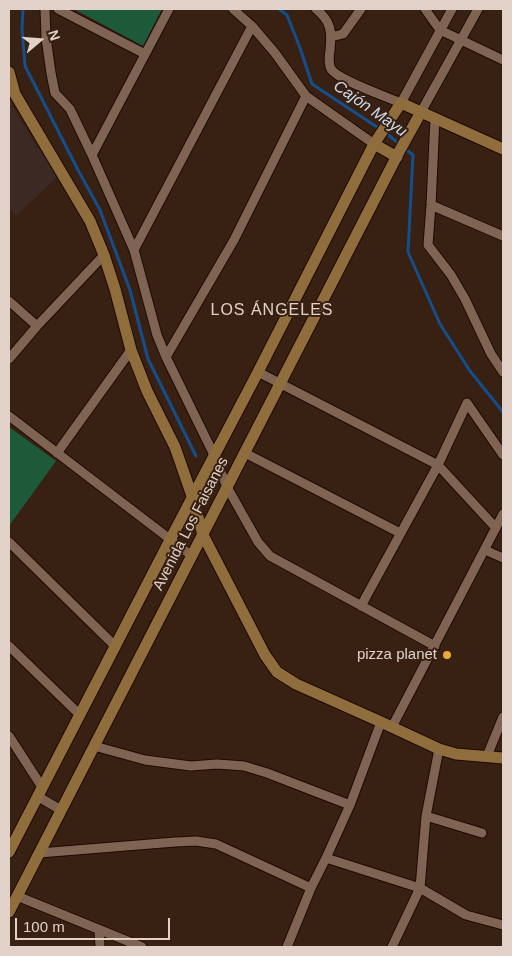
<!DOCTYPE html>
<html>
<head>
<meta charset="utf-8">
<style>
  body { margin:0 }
  #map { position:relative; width:512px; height:956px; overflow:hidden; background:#382112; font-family:Helvetica,sans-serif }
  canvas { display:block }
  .frame { position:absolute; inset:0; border:10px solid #e1d1c8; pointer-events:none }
  .north { position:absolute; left:15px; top:15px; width:50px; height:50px; -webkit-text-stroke:4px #382112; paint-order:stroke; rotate:72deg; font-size:14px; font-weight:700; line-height:20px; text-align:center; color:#e1d1c8 }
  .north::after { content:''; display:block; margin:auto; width:18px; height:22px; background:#e1d1c8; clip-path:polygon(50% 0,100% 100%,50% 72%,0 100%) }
  .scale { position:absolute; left:15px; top:918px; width:155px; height:22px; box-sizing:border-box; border:2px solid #e1d1c8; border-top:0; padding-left:6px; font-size:15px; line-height:18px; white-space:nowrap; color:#e1d1c8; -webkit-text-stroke:4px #382112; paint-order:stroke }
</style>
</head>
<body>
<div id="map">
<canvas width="512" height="956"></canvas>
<div class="frame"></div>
<div class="north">N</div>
<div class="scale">100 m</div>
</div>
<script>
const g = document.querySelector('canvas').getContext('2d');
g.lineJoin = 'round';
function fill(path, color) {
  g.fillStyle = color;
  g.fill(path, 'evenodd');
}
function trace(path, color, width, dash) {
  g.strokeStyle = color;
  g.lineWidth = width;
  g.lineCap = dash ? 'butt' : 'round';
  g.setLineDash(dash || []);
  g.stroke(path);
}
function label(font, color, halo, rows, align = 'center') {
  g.font = font + ' Helvetica,sans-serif';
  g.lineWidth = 4;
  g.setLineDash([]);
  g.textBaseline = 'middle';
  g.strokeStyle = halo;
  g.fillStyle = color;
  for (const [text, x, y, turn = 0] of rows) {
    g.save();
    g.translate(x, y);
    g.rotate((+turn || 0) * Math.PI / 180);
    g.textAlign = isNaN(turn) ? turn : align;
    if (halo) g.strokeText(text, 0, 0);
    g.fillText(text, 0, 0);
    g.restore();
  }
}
const industrial = new Path2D(`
  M9,91l4,16 19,32 26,37 -42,40 -7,-8z`);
const green = new Path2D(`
  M74,9h88l-19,37z
  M9,427l47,34 -47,65z`);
const stream = new Path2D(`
  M23,9l-1,20 3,37 53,104 22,40 30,80 18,69 48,97
  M279,9l8,6 13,33 12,36 68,45
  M385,132l14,12
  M404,148l9,7 -5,97 32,72 30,47 33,41`);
const street = new Path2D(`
  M45,9l1,29 5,35 4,20 15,16 22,46 42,95 23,85 9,22 48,98 13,32 31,55 12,14 165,90
  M58,9l87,45
  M233,9l19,17 23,27 31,43 68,48
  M316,9c15,12 16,22 14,41 -1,6 -2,13 1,19 7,11 56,28 70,34l51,-94
  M425,9l15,21 63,30
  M331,37l12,-3 18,-25
  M421,112l57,-103
  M435,118l-4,87 -3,40 23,30 14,24 26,55 12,18
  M92,155l77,-146
  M431,205l72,31
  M134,250l118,-224
  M9,301l28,25
  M166,357l68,-117 72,-144
  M9,359l28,-33 67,-71
  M258,372l180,93 58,63
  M467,403l36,52
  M9,416l183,140
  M57,453l74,-103
  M245,453l155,80
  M9,542l106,104
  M485,550l18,8
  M361,606l77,-141 29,-62
  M9,646l70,68
  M392,727l111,-213
  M9,736l33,51
  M94,746l51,14 46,6 26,-2 27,2 23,7 83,32
  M487,756l16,-39
  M37,796l24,14
  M426,816l56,17
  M39,853l136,-11 21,-1 20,3 95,44
  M326,858l94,30 46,27 37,10
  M17,896l125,51
  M99,930l1,17
  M287,947l24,-59 15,-30 24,-53 31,-83
  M392,947l28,-59 6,-72 13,-67`);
const secondary = new Path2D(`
  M9,72l6,22 75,127 14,34 11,34 16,61 16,41 28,56 17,49 11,39 62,120 12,17 19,12 85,38 58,27 17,5 47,4
  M374,144l23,13
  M9,852l161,-312 88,-168 116,-228 27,-41 102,46
  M9,912l391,-762 21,-38`);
const markers = [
  [447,655,5,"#e7ac37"]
];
const streetNames = [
  ["Avenida Los Faisanes",191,524,-63]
];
const poiNames = [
  ["pizza planet",437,655]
];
const waterNames = [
  ["Cajón Mayu",370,109,35]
];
const neighbourhoodNames = [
  ["LOS ÁNGELES",272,311]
];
fill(industrial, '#3c2924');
fill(green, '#1c5a39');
trace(stream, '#144e8c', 3);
trace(street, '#1e0a00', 11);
trace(secondary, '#1e0a00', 13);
trace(street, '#7f6454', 9);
trace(secondary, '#8f6d3c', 11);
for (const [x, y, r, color] of markers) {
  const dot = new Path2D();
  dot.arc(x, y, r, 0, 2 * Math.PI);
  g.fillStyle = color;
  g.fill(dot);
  trace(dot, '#382112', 2);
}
label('15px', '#e1d1c8', '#382112', streetNames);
label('15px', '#e1d1c8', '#382112', poiNames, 'right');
label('italic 16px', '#cddcee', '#382112', waterNames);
g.letterSpacing = '1px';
label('16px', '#e1d1c8', '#382112', neighbourhoodNames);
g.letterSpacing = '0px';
</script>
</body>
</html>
